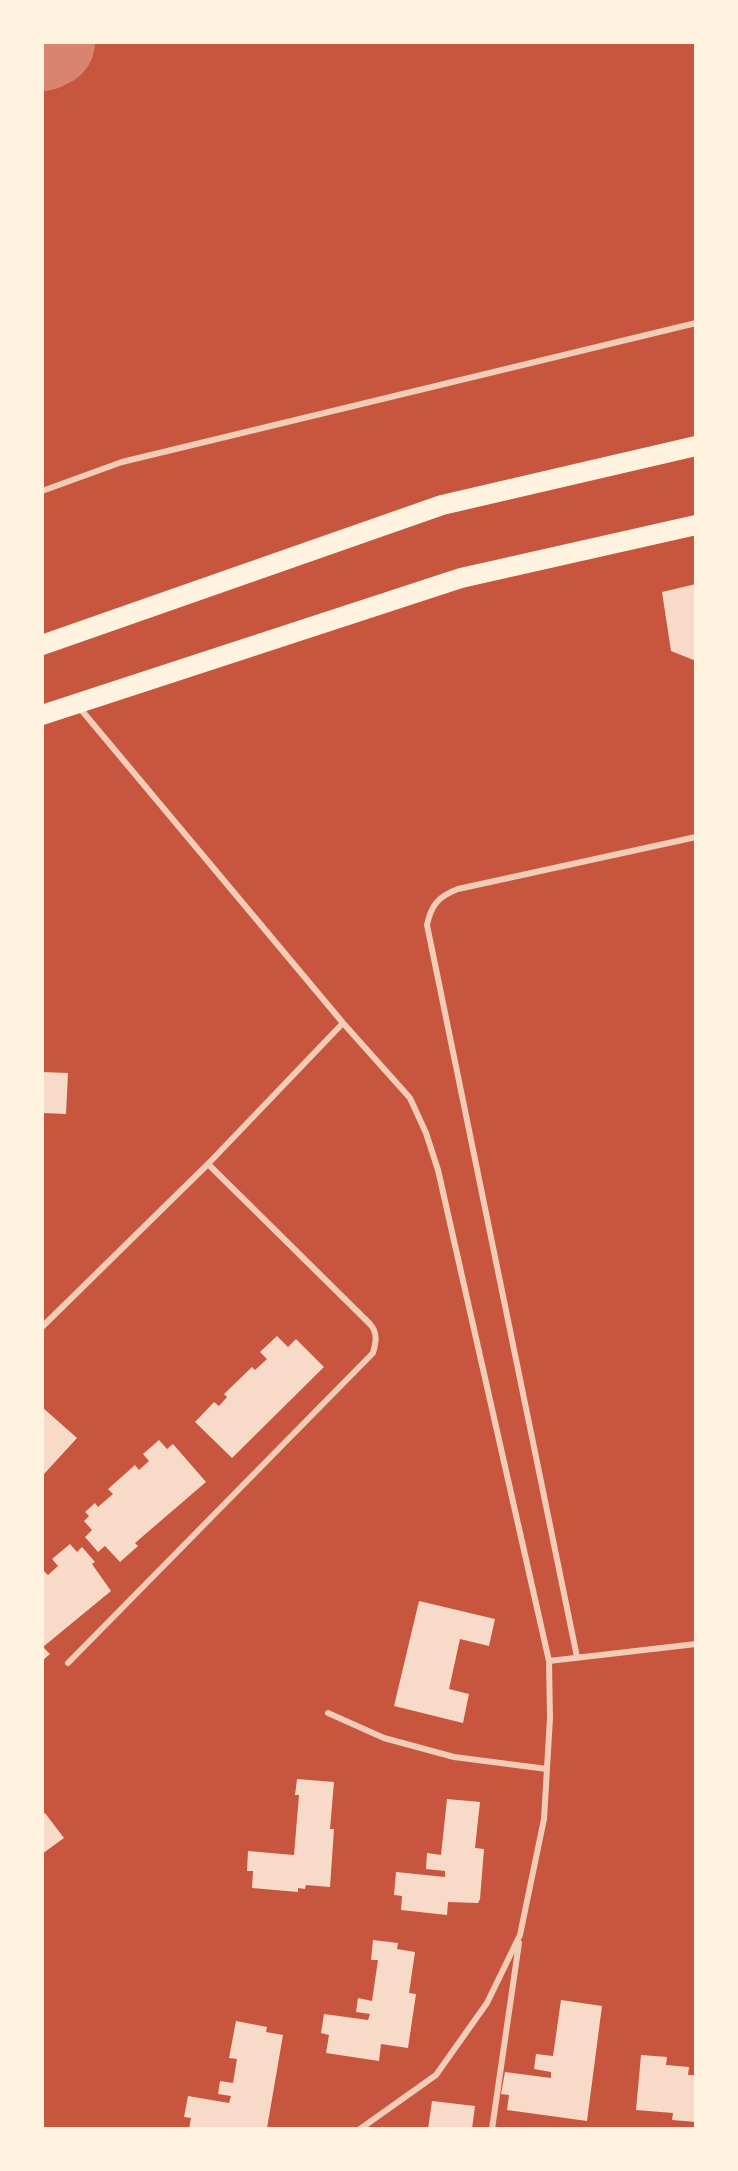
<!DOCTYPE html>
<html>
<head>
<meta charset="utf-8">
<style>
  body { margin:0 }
  #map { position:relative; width:738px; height:2171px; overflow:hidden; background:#c8553d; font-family:Manrope,sans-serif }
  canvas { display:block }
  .frame { position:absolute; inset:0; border:44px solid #fff3e0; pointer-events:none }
</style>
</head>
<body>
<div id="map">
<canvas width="738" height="2171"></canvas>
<div class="frame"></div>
</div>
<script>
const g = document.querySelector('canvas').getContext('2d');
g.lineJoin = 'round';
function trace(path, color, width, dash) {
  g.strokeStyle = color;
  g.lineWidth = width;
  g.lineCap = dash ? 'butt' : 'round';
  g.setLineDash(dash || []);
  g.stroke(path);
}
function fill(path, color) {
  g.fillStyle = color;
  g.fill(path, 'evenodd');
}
const taxiway = new Path2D(`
  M42,46l8,-4`);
const building = new Path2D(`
  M696,584v77l-25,-10 -9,-59z
  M42,1072l26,1 -2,41 -24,-1z
  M277,1336l11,11 8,-8 28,28 -92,91 -37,-36 19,-20 5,4 8,-9 -3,-3 28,-27 3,3 12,-11 -7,-7z
  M42,1407l35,31 -33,36 -2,-2z
  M159,1440l8,9 6,-5 33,38 -71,61 3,3 -18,16 -15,-16 -7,6 -13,-15 7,-7 -8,-9 5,-5 -4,-4 10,-9 3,4 15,-13 -5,-5 27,-24 4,5 10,-9 -6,-7z
  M70,1544l7,8 5,-5 13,15 -3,2 19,27 -68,56 7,7 -8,7v-92l6,6 10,-9 -6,-7z
  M419,1601l76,18 -6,27 -29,-7 -11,50 20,5 -6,29 -69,-17z
  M297,1779l37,3 -4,47h4l-4,58 -24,-2 -1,4 -7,-1v4l-46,-4 1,-17h-6l1,-20 46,4 5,-60h-4z
  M447,1799l33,3 -5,46 9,1 -4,50 -2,4 -30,-1 -1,13 -46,-5 1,-14 -8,-1 2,-23 49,5v-6l-19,-2 1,-16 14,2z
  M45,1813l19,25 -22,16v-39z
  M373,1940l25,3 -1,6 18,3 -6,41 7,1 -8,54 -27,-4 -2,17 -53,-8 3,-18 -8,-2 3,-19 44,6 2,-6 -14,-2 2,-14 14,3 6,-41h-7z
  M561,2000l41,6 -15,115 -80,-11 2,-15 -8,-1 4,-22 46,6v-6l-17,-3 2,-15 17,2z
  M236,2021l31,6 -1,5 17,3 -16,93 -78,1 2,-11 -7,-1 4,-21 41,7 2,-7 -13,-2 2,-13 13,2 4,-24 -8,-1z
  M641,2055l26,2 -1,8 23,2 -1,8h8v47l-24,-2 1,-7 -37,-3z
  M432,2101l43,5 -3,23h-44z`);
const service = new Path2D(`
  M42,491l80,-29 574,-139
  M78,706l265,317 67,75 16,35 12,37 111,491 1,57 -6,101 -24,116 -33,68 -51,72 -76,54
  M42,1327l166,-163 135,-141
  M577,1657l-150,-732c4,-20 12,-29 31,-36l238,-52
  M549,1661l147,-17
  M68,1663l305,-310c3,-11 5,-20 -3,-29l-162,-160
  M328,1713l56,25 70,19 93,12
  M492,2129l27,-186`);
const primary = new Path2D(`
  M42,645l400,-140 254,-59
  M42,715l419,-137 235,-53`);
trace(taxiway, '#d8846e', 90);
fill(building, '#f7dbc8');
trace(service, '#f1ccb7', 6);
trace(primary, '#fff3e0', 20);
</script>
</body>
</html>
